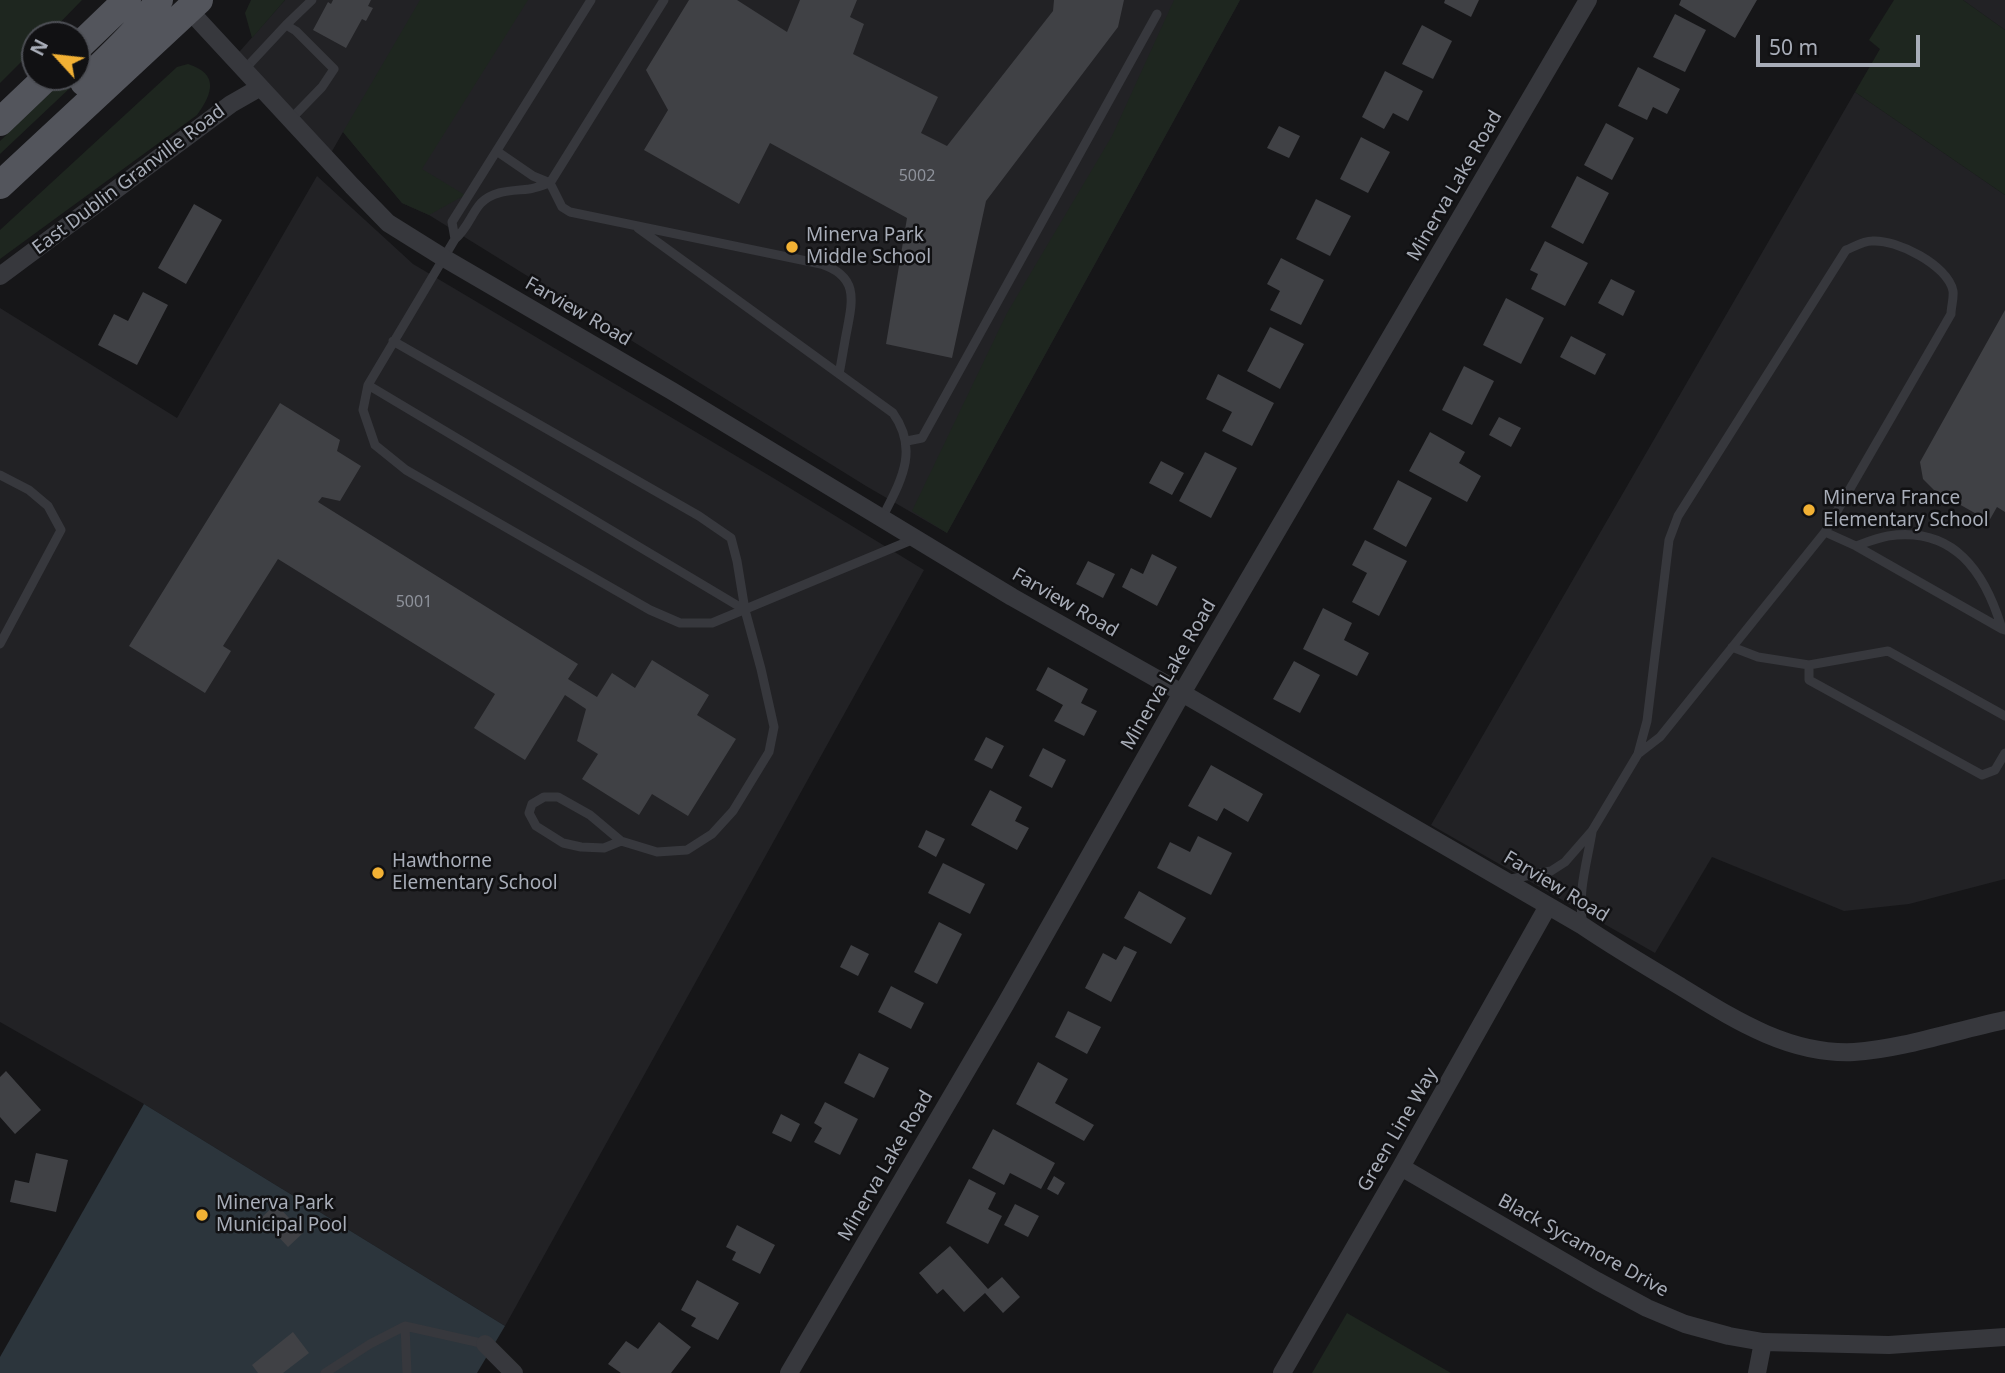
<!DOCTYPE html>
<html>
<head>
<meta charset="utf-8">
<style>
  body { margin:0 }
  #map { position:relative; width:2005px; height:1373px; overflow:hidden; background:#161618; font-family:"Noto Sans",sans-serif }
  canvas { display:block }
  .north { position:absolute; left:21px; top:21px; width:70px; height:70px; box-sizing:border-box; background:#111113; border:2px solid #4d4f55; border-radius:50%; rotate:297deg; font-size:19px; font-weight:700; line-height:28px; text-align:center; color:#a8adb8 }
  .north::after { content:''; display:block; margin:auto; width:24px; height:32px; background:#f2b134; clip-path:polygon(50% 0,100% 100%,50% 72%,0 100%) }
  .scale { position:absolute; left:1756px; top:35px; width:164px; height:32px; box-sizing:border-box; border:4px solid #a8adb8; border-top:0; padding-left:9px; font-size:21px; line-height:24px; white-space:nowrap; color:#a8adb8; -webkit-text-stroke:5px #111113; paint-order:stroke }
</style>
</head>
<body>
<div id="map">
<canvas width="2005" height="1373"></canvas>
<div class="north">N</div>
<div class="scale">50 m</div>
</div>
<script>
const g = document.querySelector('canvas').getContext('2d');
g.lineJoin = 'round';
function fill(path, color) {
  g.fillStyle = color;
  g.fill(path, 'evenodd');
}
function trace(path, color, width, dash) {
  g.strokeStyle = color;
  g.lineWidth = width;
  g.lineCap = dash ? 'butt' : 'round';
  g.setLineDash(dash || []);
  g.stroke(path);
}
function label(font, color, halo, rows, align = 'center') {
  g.font = font + ' "Noto Sans",sans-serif';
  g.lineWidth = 5;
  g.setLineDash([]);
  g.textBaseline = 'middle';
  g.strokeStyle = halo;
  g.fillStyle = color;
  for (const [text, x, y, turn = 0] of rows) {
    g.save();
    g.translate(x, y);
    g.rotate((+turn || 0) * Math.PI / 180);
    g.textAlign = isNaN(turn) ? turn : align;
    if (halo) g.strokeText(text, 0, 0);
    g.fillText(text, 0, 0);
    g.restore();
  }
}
const built = new Path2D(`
  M285,0h955l-293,533 -81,-47 -437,-271 -27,-12 -59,-71 -16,28 -94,-101z
  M1963,0h42v30z
  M1855,92l150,103v684l-96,25 -65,7 -132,-54 -57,96 -224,-128z
  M317,176l96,88 362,215 149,91 -419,756 -361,-222 -144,-82v-714l177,110z`);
const green = new Path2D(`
  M0,0h82l-34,35h-13v13l-35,35z
  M251,0h34l-33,38 -7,-25z
  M420,0h108l-106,169 43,26 -36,20 -27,-12 -59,-71z
  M1174,0h66l-293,533 -35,-22 95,-198 105,-177z
  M1894,0h69l42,30v165l-150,-103 25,-43 -11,-9z
  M81,63l8,7 -89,84v-13l67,-64h10v-10z
  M188,64c31,10 25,29 9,51l-197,144v-29l177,-163z
  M1347,1313l104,60h-139z`);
const water = new Path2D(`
  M144,1104l361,222 -28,47h-477v-16z`);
const building = new Path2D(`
  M333,0h38l-3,6 5,2 -7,13 -4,-2 -16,29 -33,-18 15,-28 3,2z
  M689,0h48l50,32 13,-32h57l-7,17 14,7 -11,30 85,43 -17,36 26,13 106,-135 1,-11h70l-6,27 -132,174 -34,157 -66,-14 21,-126 -137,-75 -31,61 -95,-54 24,-40 -22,-40z
  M1445,0h34l-8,17 -27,-14z
  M1681,0h76l-22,38 -56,-33z
  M1675,14l31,16 -21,42 -32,-15z
  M1422,25l30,16 -19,38 -31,-15z
  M1638,67l42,22 -13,25 -14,-7 -6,13 -29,-14z
  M1385,71l38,20 -15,30 -15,-8 -9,16 -22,-12z
  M1606,123l28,15 -22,42 -28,-15z
  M1279,126l21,10 -11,22 -22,-10z
  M1361,137l29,15 -22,41 -28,-14z
  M1577,176l32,17 -26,51 -32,-17z
  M1316,199l35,17 -21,40 -34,-17z
  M194,204l28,16 -36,64 -28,-16z
  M1545,241l43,22 -23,43 -34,-17 7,-15 -8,-4z
  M1281,258l43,22 -23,45 -31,-15 10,-19 -13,-7z
  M1611,279l24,12 -12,25 -25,-13z
  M143,292l25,13 -31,60 -39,-20 16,-31 14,7z
  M1506,298l38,20 -23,46 -38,-19z
  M2005,310v202l-8,-5 -8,14 -55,-31 -11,-11 -3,-17z
  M1270,327l34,17 -24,45 -33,-18z
  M1571,336l35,18 -11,21 -35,-18z
  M1464,366l30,15 -22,44 -30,-15z
  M1218,374l56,29 -22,43 -30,-15 10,-19 -26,-13z
  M280,403l60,37 -3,11 24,15 -21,35 -18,-4 -4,5 260,162 -10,15 29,18 15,-24 23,15 17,-28 57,35 -12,20 39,24 -48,77 -36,-22 -13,21 -57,-36 16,-25 -21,-13 9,-32 -21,-14 -40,65 -51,-32 21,-34 -217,-135 -55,87 8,5 -26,42 -76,-47z
  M1499,417l22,11 -10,19 -22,-12z
  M1430,432l35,20 -6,11 22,13 -14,26 -58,-31z
  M1205,452l32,16 -26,50 -32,-17z
  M1161,461l23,12 -12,22 -23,-12z
  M1398,480l34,18 -26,49 -33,-18z
  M1365,540l42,21 -28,55 -27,-14 15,-29 -15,-8z
  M1152,554l25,13 -20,39 -35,-19 9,-19 12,6z
  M1088,561l27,13 -12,24 -27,-14z
  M1323,608l29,15 -8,17 25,13 -12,23 -54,-27z
  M1294,661l26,14 -20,38 -27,-14z
  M1048,667l40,22 -7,14 16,8 -13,25 -30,-15 9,-16 -27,-15z
  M986,737l18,9 -12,23 -18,-9z
  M1043,748l23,12 -14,28 -23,-12z
  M1211,765l52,29 -15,28 -24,-14 -7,13 -29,-15z
  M990,790l32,17 -7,14 14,7 -12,22 -46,-25z
  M926,830l19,9 -9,18 -18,-10z
  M1198,836l34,17 -21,42 -54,-27 13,-26 20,10z
  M943,863l42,21 -15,30 -42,-21z
  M1139,891l47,27 -15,26 -47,-26z
  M939,922l23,12 -25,50 -23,-12z
  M851,945l18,9 -11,22 -18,-9z
  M1124,946l13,6 -26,50 -26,-14 18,-35 13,7z
  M891,986l33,17 -13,26 -33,-17z
  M1068,1011l33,16 -14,27 -32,-17z
  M859,1053l30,15 -15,30 -30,-15z
  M1038,1062l30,17 -13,24 39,22 -10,16 -68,-37z
  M6,1071l35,39 -26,24 -15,-17v-40z
  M825,1102l33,17 -18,36 -26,-13 8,-14 -8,-5z
  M781,1114l19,10 -9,18 -19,-9z
  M993,1129l62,34 -14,26 -31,-16 -6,12 -32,-17z
  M36,1153l32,7 -12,52 -46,-10 5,-22 14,3z
  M1054,1176l11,7 -7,12 -11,-6z
  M969,1179l27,14 -8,16 14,7 -14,28 -42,-21z
  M276,1204l27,29 -15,14 -27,-29z
  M1015,1204l24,12 -11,21 -24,-12z
  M737,1225l38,20 -15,29 -28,-14 4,-8 -10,-5z
  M950,1246l38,43 14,-12 18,20 -17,16 -18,-20 -21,19 -21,-23 -6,5 -18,-21z
  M697,1280l42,23 -21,37 -27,-14 5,-8 -15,-8z
  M659,1322l32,25 -20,26h-50l-13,-9 18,-23 12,8z
  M293,1332l16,21 -26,20h-25l-6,-8z`);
const service = new Path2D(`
  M664,0l-114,183 12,24 8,5 251,52c37,12 32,35 26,66 -3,15 -5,29 -8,44
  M286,25l26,-25
  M244,70l42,-45 10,6 38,38 -12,18 -32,33
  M498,152l35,24 17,7
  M550,183c-7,2 -14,5 -21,6 -17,2 -35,1 -48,14 -10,11 -13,25 -26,36l-87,146 -5,25 12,35 31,25 244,140 30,13h32l202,-84
  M638,228l255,185c27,38 7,69 -11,105
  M455,239l-3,-17 139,-222
  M393,341l306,175 32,22 6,23 8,49 16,59 13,58 -5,25 -36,59 -21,23 -25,16 -30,2 -36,-11 -31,-26 -32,-18h-14l-12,7 -3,9 7,13 27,17 18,4 23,1 17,-7
  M368,385l377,225
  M907,441l15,-3 235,-424
  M0,475l29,15 19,16 13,24 -61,114
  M1825,532l31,14c11,-4 21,-8 32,-10 66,-10 97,36 114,93l3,1
  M1856,546l146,83
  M1732,647l26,10 51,8
  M2005,716l-117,-65 -79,14v15l173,95 13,-5 10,-17
  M1506,880l45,-9 14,-9 27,-31 46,-77 9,-33 22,-181 9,-24 168,-266c8,-3 17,-9 26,-9 24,-2 76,24 81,50 1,7 -2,16 -2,23l-126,218 -165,205 -22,17
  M1583,925c-6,-32 4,-62 9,-93
  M405,1326l2,47
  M325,1373l45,-29 35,-18 80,18`);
const minor = new Path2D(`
  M189,10l163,176 36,37 56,35 228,133 340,206 170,96 401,233c31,21 63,40 95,59 54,33 110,70 176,67 48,-3 103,-22 151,-32
  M0,276l231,-172 28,-16
  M1401,1167l196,114 50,27 38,16 44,12 34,6 126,3 116,-8
  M485,1344l29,29
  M789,1373l216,-368 177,-312 406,-693
  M1282,1373l119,-206 147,-261
  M1757,1373l6,-31`);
const primary = new Path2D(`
  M77,48l50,-48
  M84,82c26,-26 55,-51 75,-82
  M0,122l47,-45
  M0,185l199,-185`);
const markers = [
  [792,247,7,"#f2b134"],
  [1809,510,7,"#f2b134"],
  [378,873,7,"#f2b134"],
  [202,1215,7,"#f2b134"]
];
const numberNames = [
  ["5002",917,176],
  ["5001",414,602]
];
const streetNames = [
  ["East Dublin Granville Road",129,180,-37],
  ["Minerva Lake Road",1455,186,-60],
  ["Farview Road",578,312,30],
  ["Farview Road",1065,603,30],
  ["Minerva Lake Road",1169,675,-60],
  ["Farview Road",1556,887,31],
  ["Green Line Way",1398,1130,-60],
  ["Minerva Lake Road",886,1166,-60],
  ["Black Sycamore Drive",1583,1246,29]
];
const poiNames = [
  ["Minerva Park",806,236],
  ["Middle School",806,258],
  ["Minerva France",1823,499],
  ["Elementary School",1823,521],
  ["Hawthorne",392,862],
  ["Elementary School",392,884],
  ["Minerva Park",216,1204],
  ["Municipal Pool",216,1226]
];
fill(built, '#222225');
fill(green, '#1e261f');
fill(water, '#2c353c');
fill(building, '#404145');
trace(service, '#37383d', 9);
trace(minor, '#37383d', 18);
trace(primary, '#53555c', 28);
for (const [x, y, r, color] of markers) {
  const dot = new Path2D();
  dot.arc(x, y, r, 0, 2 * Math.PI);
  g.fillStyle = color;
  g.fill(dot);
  trace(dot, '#111113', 2.5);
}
label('16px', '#8e929b', null, numberNames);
label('19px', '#a8adb8', '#111113', streetNames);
label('19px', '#a8adb8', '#111113', poiNames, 'left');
</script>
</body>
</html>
